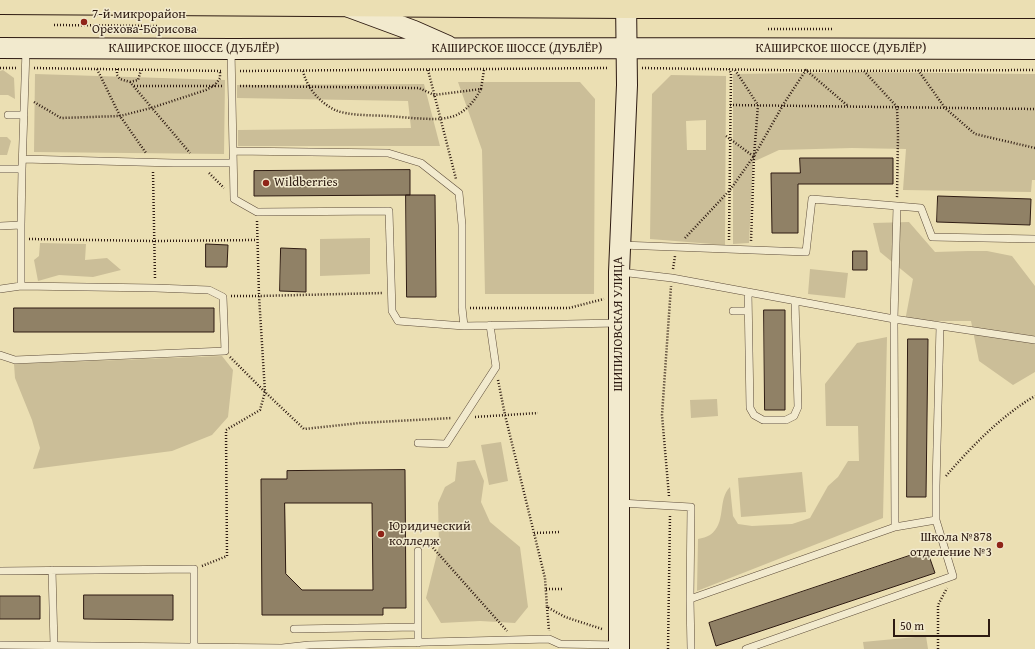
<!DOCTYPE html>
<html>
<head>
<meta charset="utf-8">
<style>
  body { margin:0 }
  #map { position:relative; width:1035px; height:649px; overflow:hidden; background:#ebdfb3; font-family:"Gentium Book Plus",serif }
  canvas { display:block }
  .scale { position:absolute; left:893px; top:619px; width:97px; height:18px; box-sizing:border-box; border:2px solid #2e1b12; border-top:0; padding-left:5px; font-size:12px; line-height:14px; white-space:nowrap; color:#2e1b12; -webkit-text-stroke:3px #f2eace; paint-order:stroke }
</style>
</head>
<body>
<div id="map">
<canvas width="1035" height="649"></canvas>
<div class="scale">50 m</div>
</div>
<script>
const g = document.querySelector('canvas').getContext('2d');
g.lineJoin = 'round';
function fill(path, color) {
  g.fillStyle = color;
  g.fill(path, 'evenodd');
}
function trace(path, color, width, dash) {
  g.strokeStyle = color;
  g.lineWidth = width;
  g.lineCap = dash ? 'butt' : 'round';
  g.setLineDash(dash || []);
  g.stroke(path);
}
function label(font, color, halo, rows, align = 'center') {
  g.font = font + ' "Gentium Book Plus",serif';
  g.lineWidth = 3;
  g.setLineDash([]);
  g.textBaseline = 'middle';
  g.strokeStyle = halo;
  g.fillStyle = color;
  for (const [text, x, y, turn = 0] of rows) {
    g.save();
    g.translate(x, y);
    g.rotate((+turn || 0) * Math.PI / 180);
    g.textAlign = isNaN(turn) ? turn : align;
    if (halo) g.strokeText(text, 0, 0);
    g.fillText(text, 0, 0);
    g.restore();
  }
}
const green = new Path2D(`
  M3,70l11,8 1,21 -7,-4h-8v-24z
  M860,72l175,2v106h-3l-1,12 -128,-2 3,-41 -54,-1 -73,2 -26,12 -4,81 -16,1v-170z
  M35,74l190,6 -1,74 -190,-2z
  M671,75l55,1 -1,169 -75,-6 2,-145zM706,120v30h-19l-1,-29z
  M458,82h122l15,17 -1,195h-109l-3,-144z
  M424,84l16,62h-202v-16l173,-2 -3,-27 -171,-3v-13z
  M0,137h7l4,4 -4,14h-7z
  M909,222l26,30 33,-1h19l25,5 23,30v86l-22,13 -34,-24 -8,-40h-66l8,-42 -33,-27 -7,-29z
  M370,238v36l-50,2v-37z
  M40,243l46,1 -1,16 22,-2 14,12 -28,7 -34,-2 -21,6 -4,-21 5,-4z
  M810,269l38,4 -3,25 -37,-4z
  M887,337l-4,181 -186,73 1,-52c4,-1 9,-2 12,-4 17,-12 7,-35 20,-48l3,29 5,8 14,2 40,-2 18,-6 18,-32 10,-9 10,-16h11l-1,-35h-32l-1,-42 32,-41z
  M222,356l11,14 -5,47 -16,18 -40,16 -139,18 7,-21 -8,-28 -17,-42 -1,-14z
  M717,399l1,17 -27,2 -1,-18z
  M501,442l7,39 -19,4 -8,-40z
  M475,460l9,21 -3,21 9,20 30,25 8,60 -13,16 -35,-2 -39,2 -15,-25 13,-52 -1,-43 7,-16 10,-6 2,-19z
  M802,472l4,40 -65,5 -3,-39z
  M926,636l2,13h-64l-1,-7z`);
const building = new Path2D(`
  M800,158h93v26h-95v49h-26l-1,-60h29z
  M410,170v25l-156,1v-25z
  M406,195h29l1,102h-29z
  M938,196l93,3 -1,26 -93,-3z
  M206,244l22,1 -1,22h-21z
  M281,248l25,1v43l-26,-1z
  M853,251h14v19h-14z
  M14,308h200v24h-200z
  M764,310h21v100h-20z
  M908,339h20l-2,158h-19z
  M405,470l1,138h-23v7h-121l-1,-136h26v-8zM285,503h87l1,87h-71l-16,-16z
  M927,550l8,23 -219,73 -7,-23z
  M84,595h89v25l-89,-1z
  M0,596h40v23h-40z`);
const path = new Path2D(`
  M54,25l104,1
  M144,26l7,5 47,-1
  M768,29h66
  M0,68h17
  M34,68l189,3
  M642,68l193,3 200,-1
  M97,69l23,47 26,37
  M117,69v6l3,4 10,3 60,71
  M428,70l28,109
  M735,70l23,35 -4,51 -3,85
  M918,70l27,38 30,26 60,14
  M240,71l368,-3
  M303,71c4,17 16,31 32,39 14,6 37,5 52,6 16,1 32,3 48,3 6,0 13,-1 19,-3 13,-5 21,-16 27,-27
  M864,71l33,36 1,28 -1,63
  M130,82l8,-2 3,-10
  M134,86h89
  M240,86l179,2 15,7 47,-6 3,-19
  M34,102l27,16 59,-2 31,-8 55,-18 9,-5 5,-7v-7
  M730,105l305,4
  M726,136l27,20
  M153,172l2,107
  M209,173l15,15
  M685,238l45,-48 24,-34 29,-51 23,-35 42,36
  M29,239l125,2 103,-1
  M729,240l2,-167 -2,-4
  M673,269l2,-13
  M231,296h28l-2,-75
  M470,308h99l35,-9
  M230,357l35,35 39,37 56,-6 92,-5
  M498,380l7,35 40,163 2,29 18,10 37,12
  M475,417l63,-4
  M946,476c26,-30 55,-60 89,-80
  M669,496l-7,-81 9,-129
  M534,533l27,-1
  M427,541l80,90
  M202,566l25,-10 -1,-126 34,-20 5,-18 -6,-96 124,-3
  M546,589h16
  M547,607l2,24
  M668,649l2,-134
  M938,649v-44l9,-17`);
const service = new Path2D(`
  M231,50l3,149 23,13 132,-1 3,100 6,10 66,5 154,-3
  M8,115h16
  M233,151l155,2 33,10 38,30 3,32v83l2,18
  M23,159l151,4h59
  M0,169h22l4,-119
  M897,206l24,2 11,29 103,2
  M21,225v61
  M0,226l21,-1 1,-56
  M621,245l185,7 6,-53 85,7 -3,113 141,21
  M620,272l52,6 222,41 1,208 -205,72 1,-92 -71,-4
  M0,289l21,-3 134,2 54,2 14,7 2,54 -210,9 -15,-5
  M748,292l2,116 4,7 9,5h23l8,-4 4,-9 -3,-106
  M733,311h15
  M418,443l28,1 50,-77 -6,-42
  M895,527l41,-7v-34l4,-160
  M418,551v92
  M52,570l2,75
  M0,571l194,-2v78
  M690,599l1,50
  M294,629l124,-2
  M0,645l282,3 27,-3 240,-6 11,5 58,1
  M746,649l207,-73 -17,-56`);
const secondary = new Path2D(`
  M349,7l65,24 34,15
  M0,48l231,1 396,-1 408,1
  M619,649v-377l8,-187 -1,-85`);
const primary = new Path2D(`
  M0,3l627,4h408`);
const markers = [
  [84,22,4,"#8f2418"],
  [266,183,4,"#8f2418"],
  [381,534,4,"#8f2418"],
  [1000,545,4,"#8f2418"]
];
const poiNames = [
  ["7-й микрорайон",92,15],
  ["Орехова-Борисова",92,30],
  ["Wildberries",274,183],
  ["Юридический",389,527],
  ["колледж",389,542],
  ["Школа №878",992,538,"right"],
  ["отделение №3",992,553,"right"]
];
const streetNames = [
  ["КАШИРСКОЕ ШОССЕ (ДУБЛЁР)",194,49],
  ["КАШИРСКОЕ ШОССЕ (ДУБЛЁР)",517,49],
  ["КАШИРСКОЕ ШОССЕ (ДУБЛЁР)",841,49],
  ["ШИПИЛОВСКАЯ УЛИЦА",619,324,-90]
];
fill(green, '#cbbe98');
fill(building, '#908166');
trace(building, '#2e1b12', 1);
trace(service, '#5d4c3a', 8);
trace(secondary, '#2e1b12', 22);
trace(primary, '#2e1b12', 24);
trace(path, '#2e1b12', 2.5, [1, 2]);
trace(service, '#f2eace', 7);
trace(secondary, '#f2eace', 20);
trace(primary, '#ebdfb3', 22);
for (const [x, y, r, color] of markers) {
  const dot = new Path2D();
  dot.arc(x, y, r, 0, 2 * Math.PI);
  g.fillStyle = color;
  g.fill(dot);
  trace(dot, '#f2eace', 1.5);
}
label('13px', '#2e1b12', '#f2eace', poiNames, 'left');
label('13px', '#2e1b12', '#f2eace', streetNames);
</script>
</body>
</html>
